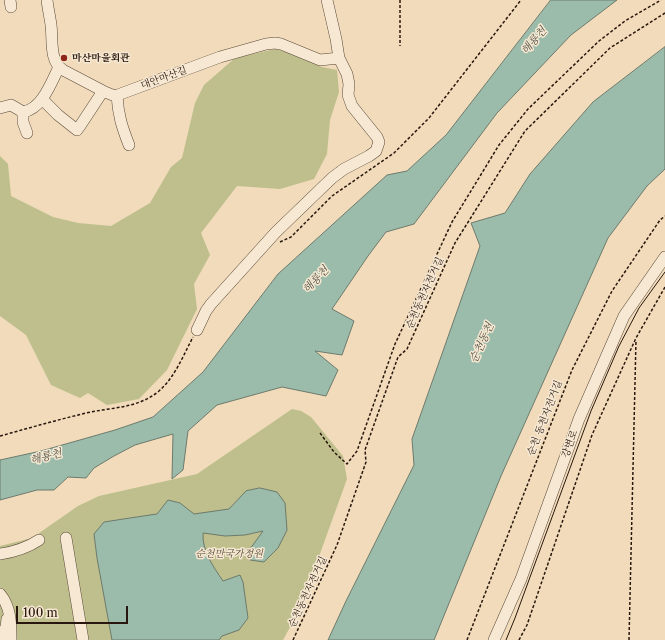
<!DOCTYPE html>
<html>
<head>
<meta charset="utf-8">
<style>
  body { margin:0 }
  #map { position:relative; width:665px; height:640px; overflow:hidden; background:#f1dbba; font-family:"Libre Caslon Text",serif }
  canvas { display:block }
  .scale { position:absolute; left:16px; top:606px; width:112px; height:18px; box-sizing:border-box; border:2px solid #28170e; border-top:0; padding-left:5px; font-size:12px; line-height:14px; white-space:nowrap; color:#28170e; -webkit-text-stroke:3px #f6e8d2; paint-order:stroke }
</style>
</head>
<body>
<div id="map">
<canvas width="665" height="640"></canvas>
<div class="scale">100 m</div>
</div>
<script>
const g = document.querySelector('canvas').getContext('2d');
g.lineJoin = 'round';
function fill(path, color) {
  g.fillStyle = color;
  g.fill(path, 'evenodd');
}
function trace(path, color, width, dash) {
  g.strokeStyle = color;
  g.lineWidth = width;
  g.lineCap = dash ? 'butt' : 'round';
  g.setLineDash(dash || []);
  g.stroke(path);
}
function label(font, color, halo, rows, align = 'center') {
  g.font = font + ' "Libre Caslon Text","Noto Serif KR",serif';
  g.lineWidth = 3;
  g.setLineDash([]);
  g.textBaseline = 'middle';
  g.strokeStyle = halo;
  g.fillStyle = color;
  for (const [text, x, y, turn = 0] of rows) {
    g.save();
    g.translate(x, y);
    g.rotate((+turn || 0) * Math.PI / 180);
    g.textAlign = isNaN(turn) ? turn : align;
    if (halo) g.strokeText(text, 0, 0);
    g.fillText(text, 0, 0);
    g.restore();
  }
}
const green = new Path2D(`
  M275,49l25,6 22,12 15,3 2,22 -9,28 -3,34 -13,25 -34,10 -43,-3 -36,47 9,22 -16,29 3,25 -30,61 -28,29 -32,6 -19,-12 -8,5 -29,-13 -25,-50 -26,-19v-160l8,8 3,32 42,21 25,6 33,3 39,-23 21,-36 11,-9 13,-55 9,-18 31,-27z
  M292,409l9,2 10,6 32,39 4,23 -47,130 -17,31h-283v-94l32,-8 46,-32 21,-10 98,-22z`);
const water = new Path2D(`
  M551,0h66l-46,35 -74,78 -83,111 -28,8 -18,24 -36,53 22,12 -12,34 -27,-4 23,19 -12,26 -44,-9 -65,18 -29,26 -5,39 -11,9 1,-45 -38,11 -21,11 -20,12 -8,10 -18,-1 -14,13h-17l-37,10v-40l41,-9 74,-21 38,-13 50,-45 75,-98 109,-99 20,-4 39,-36z
  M665,47v122l-18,17 -39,52 -107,238 -67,164h-106l18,-39 68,-136 -2,-26 68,-193 -9,-23 34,-10 25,-39 63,-72z
  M260,488l17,4 8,11 2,27 -9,18 -14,14 -14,-2v-11l13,-18 -18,4 -20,1 -22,-3c-1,18 10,33 20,48l17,-6 3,7 5,36 -9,12 -17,6 -3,4h-107l-15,-82 -3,-24 10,-12 26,-4 27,-4 11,-14 12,3 14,11 35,-5 17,-18z`);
const path = new Path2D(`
  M400,0v46
  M280,242l11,-5 41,-41 62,-43 35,-35 92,-118
  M320,433l14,19 13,12 3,-4 7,-9 38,-107 57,-122 47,-77 29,-36 71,-68 26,-20 36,-21
  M0,436c29,-8 57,-16 86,-23 26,-6 51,-4 73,-22 16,-14 24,-35 34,-54
  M293,640l44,-95 29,-83 -1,-12 33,-93 9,-8 48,-106 70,-112 85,-83 55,-35
  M467,640l105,-270 40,-79 48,-71 5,-4
  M519,640l8,-15 65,-190 44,-97 29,-51
  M629,640l7,-300`);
const minor = new Path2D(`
  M10,0l1,7
  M47,0c1,9 3,17 4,25 2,15 -2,36 12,45l42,22 10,4 105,-39 46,-13 9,-1 6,1 39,16 19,-2
  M117,95c1,20 5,32 12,50
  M42,99l16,16 19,15 3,-4 23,-35
  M0,108l11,-3 12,7c19,-3 28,-29 36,-45
  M23,112v10l4,11
  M197,330l9,-19 5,-7 65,-72 56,-54 12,-9 25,-13 7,-5 3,-9 -2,-5 -25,-31 -4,-11 1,-11 -2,-10 -8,-16 -3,-19 -9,-39
  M66,538l17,102
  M0,554c14,-2 27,-6 39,-14
  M0,594c11,13 11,30 11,46
  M0,639l6,-12 1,-8
  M494,640l27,-61 58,-160 45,-103 41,-59`);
const tram = new Path2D(`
  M506,640l9,-22 76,-207 28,-65 20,-38 26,-36`);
const markers = [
  [64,58,4,"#8f2418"]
];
const poiNames = [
  ["마산마을회관",72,58]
];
const streetNames = [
  ["대안마산길",164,78,-20],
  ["순천동천자전거길",425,293,-66],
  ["순천 동천자전거길",545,418,-69],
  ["강변로",570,444,-70],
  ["순천동천자전거길",308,592,-65]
];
const parkNames = [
  ["순천만국가정원",229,554]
];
const waterNames = [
  ["해룡천",534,41,-49],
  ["해룡천",316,280,-47],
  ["순천동천",482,343,-65],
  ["해룡천",46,457,-14]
];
fill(green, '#bebf8c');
fill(water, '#9bbcab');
trace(water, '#6d7a6c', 1);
trace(minor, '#5a4839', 12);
trace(path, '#28170e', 1.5, [3, 2]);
trace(minor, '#f6e8d2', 11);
trace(tram, '#28170e', 1);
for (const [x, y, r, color] of markers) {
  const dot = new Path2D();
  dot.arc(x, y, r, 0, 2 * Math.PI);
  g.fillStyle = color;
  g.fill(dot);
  trace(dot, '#f6e8d2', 1.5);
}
label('bold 10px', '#28170e', '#f6e8d2', poiNames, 'left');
label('10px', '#28170e', '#f6e8d2', streetNames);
label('italic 10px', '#554934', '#f6e8d2', parkNames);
label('italic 11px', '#505145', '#f6e8d2', waterNames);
</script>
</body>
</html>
